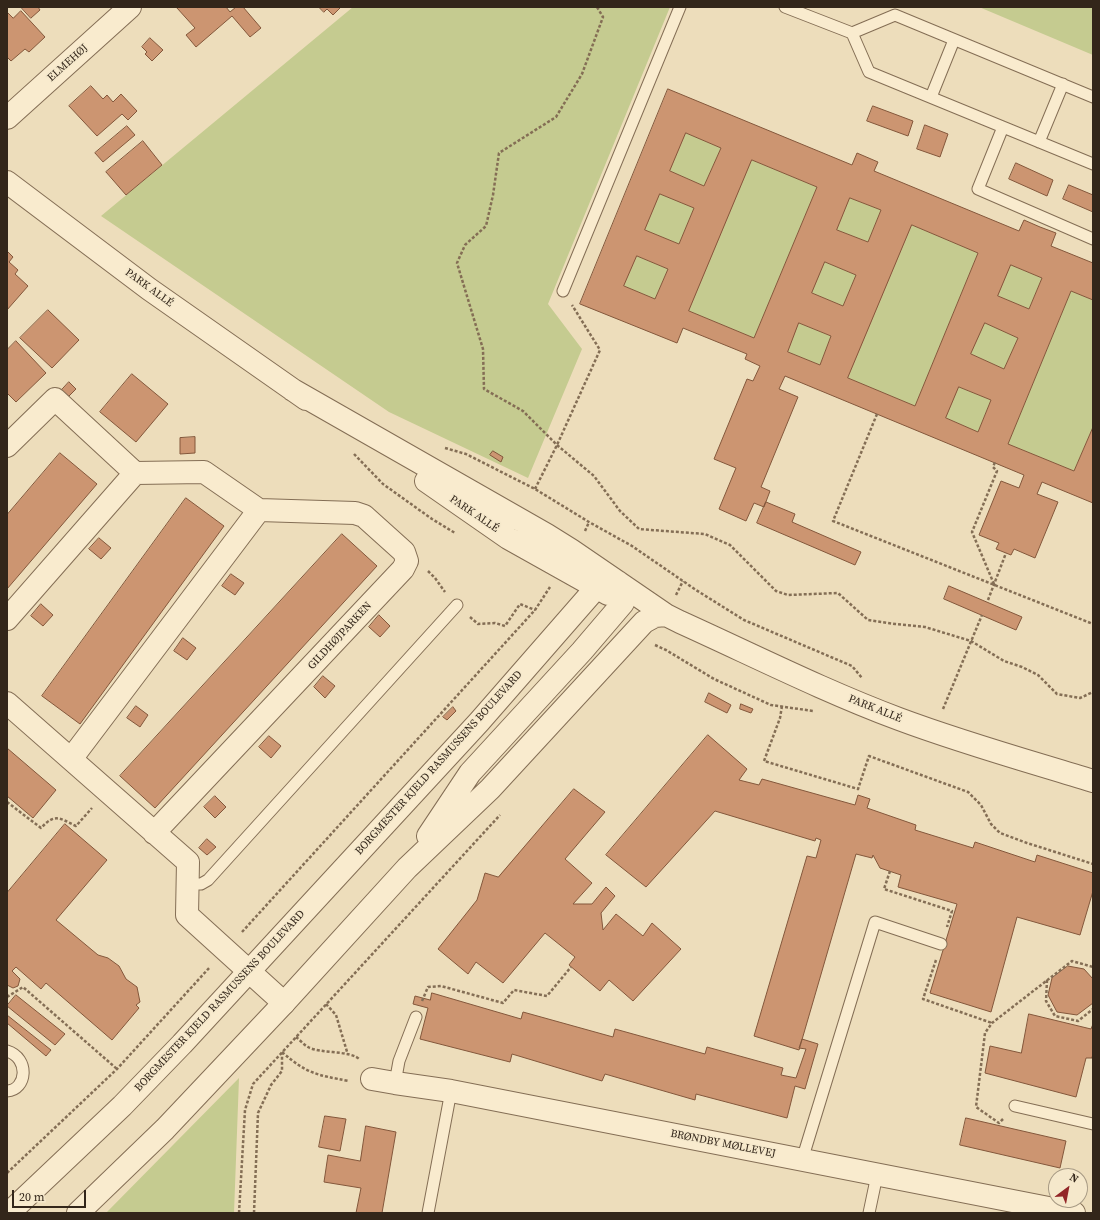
<!DOCTYPE html>
<html>
<head>
<meta charset="utf-8">
<style>
  body { margin:0 }
  #map { position:relative; width:1100px; height:1220px; overflow:hidden; background:#edddbb; font-family:"Source Serif 4",serif }
  canvas { display:block }
  .frame { position:absolute; inset:0; border:8px solid #33261a; pointer-events:none }
  .north { position:absolute; left:1048px; top:1168px; width:40px; height:40px; box-sizing:border-box; background:#f5e8cb; border:1px solid #a79a84; border-radius:50%; rotate:32deg; font-size:11px; font-weight:700; line-height:16px; text-align:center; color:#33261a }
  .north::after { content:''; display:block; margin:auto; width:14px; height:18px; background:#932628; clip-path:polygon(50% 0,100% 100%,50% 72%,0 100%) }
  .scale { position:absolute; left:12px; top:1190px; width:74px; height:18px; box-sizing:border-box; border:2px solid #33261a; border-top:0; padding-left:5px; font-size:12px; line-height:14px; white-space:nowrap; color:#33261a; -webkit-text-stroke:3px #f5e8cb; paint-order:stroke }
</style>
</head>
<body>
<div id="map">
<canvas width="1100" height="1220"></canvas>
<div class="frame"></div>
<div class="north">N</div>
<div class="scale">20 m</div>
</div>
<script>
const g = document.querySelector('canvas').getContext('2d');
g.lineJoin = 'round';
function fill(path, color) {
  g.fillStyle = color;
  g.fill(path, 'evenodd');
}
function trace(path, color, width, dash) {
  g.strokeStyle = color;
  g.lineWidth = width;
  g.lineCap = dash ? 'butt' : 'round';
  g.setLineDash(dash || []);
  g.stroke(path);
}
function label(font, color, halo, rows, align = 'center') {
  g.font = font + ' "Source Serif 4",serif';
  g.lineWidth = 3;
  g.setLineDash([]);
  g.textBaseline = 'middle';
  g.strokeStyle = halo;
  g.fillStyle = color;
  for (const [text, x, y, turn = 0] of rows) {
    g.save();
    g.translate(x, y);
    g.rotate((+turn || 0) * Math.PI / 180);
    g.textAlign = isNaN(turn) ? turn : align;
    if (halo) g.strokeText(text, 0, 0);
    g.fillText(text, 0, 0);
    g.restore();
  }
}
const green = new Path2D(`
  M353,7h317l-122,297 34,45 -54,129 -139,-66 -288,-196z
  M979,7h114v48z
  M686,133l35,15 -17,38 -34,-15z
  M752,160l65,27 -63,151 -65,-27z
  M660,194l34,14 -15,36 -34,-14z
  M850,198l31,12 -13,32 -31,-12z
  M912,225l66,28 -63,153 -67,-28z
  M637,256l31,13 -13,30 -31,-13z
  M825,262l31,13 -13,31 -31,-13z
  M1011,265l31,13 -13,31 -31,-13z
  M1071,291l22,9v127l-19,44 -66,-27z
  M799,323l32,13 -11,29 -32,-13z
  M985,323l33,15 -14,31 -33,-15z
  M959,387l32,13 -13,32 -32,-14z
  M239,1078l-5,135h-128z`);
const building = new Path2D(`
  M21,7h17l2,3 -9,8z
  M178,7h48l4,5 6,-5h7l18,21 -11,9 -18,-21 -36,31 -10,-12 9,-7 -18,-20z
  M319,7h22l-8,8 -6,-6 -3,3z
  M21,11l24,26 -16,15 -4,-3 -14,12 -4,-4v-43l1,-1 5,5z
  M150,38l13,12 -11,11 -7,-7 2,-2 -5,-5z
  M91,86l12,13 4,-4 6,7 8,-8 16,17 -9,9 -6,-6 -25,22 -28,-30z
  M668,89l184,76 5,-12 21,9 -4,9 145,60 5,-11 16,7 16,6 -5,13 42,17v37l-22,-9 -63,153 66,27 19,-44v76l-51,-21 -5,12 21,8 -23,56 -21,-9 -3,6 -15,-6 3,-6 -20,-8 22,-54 18,7 5,-13 -239,-99 -6,13 19,8 -37,90 9,4 -6,16 -10,-4 -8,18 -27,-12 17,-41 -22,-9 33,-80 6,2 7,-15 -15,-7 2,-5 -64,-26 -6,15 -97,-39zM686,133l35,15 -17,38 -34,-15zM752,160l65,27 -63,151 -65,-27zM660,194l34,14 -15,36 -34,-14zM850,198l31,12 -13,32 -31,-12zM912,225l66,28 -63,153 -67,-28zM637,256l31,13 -13,30 -31,-13zM825,262l31,13 -13,31 -31,-13zM1011,265l31,13 -13,31 -31,-13zM799,323l32,13 -11,29 -32,-13zM985,323l33,15 -14,31 -33,-15zM959,387l32,13 -13,32 -32,-14z
  M873,106l40,15 -5,15 -41,-15z
  M925,125l23,9 -8,23 -23,-8z
  M127,126l8,9 -32,27 -8,-9z
  M143,141l19,24 -36,30 -20,-23z
  M1016,163l37,17 -6,16 -38,-17z
  M1069,185l24,10v17l-30,-13z
  M7,251l6,6 -4,5 9,8 -3,4 13,12 -21,24z
  M48,310l31,30 -27,28 -32,-30z
  M16,341l30,32 -30,29 -9,-9v-43z
  M132,374l36,30 -32,38 -36,-30z
  M69,382l7,7 -9,9 -7,-6z
  M195,437v16l-15,1v-16z
  M493,451l10,6 -2,5 -11,-7z
  M60,453l37,31 -90,105v-74z
  M186,498l38,28 -144,198 -38,-28z
  M766,502l29,12 -3,8 69,30 -6,13 -98,-42z
  M342,534l35,32 -222,242 -35,-32z
  M99,538l12,10 -10,11 -12,-10z
  M231,574l13,9 -9,12 -13,-9z
  M949,586l73,31 -6,13 -72,-31z
  M41,604l12,11 -10,11 -12,-10z
  M379,615l11,11 -10,11 -11,-10z
  M183,638l13,10 -9,12 -13,-9z
  M323,676l12,10 -10,12 -11,-11z
  M709,693l22,12 -4,8 -22,-11z
  M741,704l12,5 -2,4 -11,-4z
  M136,706l12,9 -8,12 -13,-9z
  M453,707l3,4 -9,9 -4,-3z
  M708,735l39,34 -8,11 20,5 3,-6 93,26 3,-10 12,4 -3,9 49,17 -1,5 58,18 2,-6 60,20 2,-7 56,18v18l-13,44 -63,-18 -26,95 -61,-19 27,-89 -59,-17 3,-12 -21,-7 -7,-13 -1,3 -16,-4 -57,196 -45,-14 53,-180 9,2 5,-18 -5,-2 -1,3 -100,-30 -69,76 -40,-32z
  M269,736l12,10 -10,12 -12,-11z
  M7,748l49,42 -23,28 -26,-22z
  M574,789l31,23 -40,47 27,24 -19,21h19l14,-17 9,9 -14,17 2,17 13,-16 27,22 9,-13 29,26 -48,52 -24,-21 -9,11 -31,-26 6,-8 -30,-24 -42,50 -27,-21 -8,12 -30,-25 39,-49 8,-27 13,4z
  M215,796l11,11 -11,11 -11,-11z
  M65,824l42,36 -51,60 42,35 10,3 11,8 7,13 11,8 3,15 -4,3 3,3 -27,32 -66,-57 -5,6 -25,-22 -4,4 8,8 -2,7 -5,2 -6,-3v-92z
  M207,839l9,8 -9,8 -8,-7z
  M1068,966l16,3 9,10v24l-16,12 -20,-3 -9,-17 4,-17z
  M432,993l89,26 2,-7 90,25 2,-8 90,25 2,-7 76,21 -2,7 15,3 10,-29 -7,-1 3,-9 16,5 -13,45 -10,-3 -8,32 -91,-24 -1,6 -90,-26 -3,7 -90,-27 -2,8 -90,-23 8,-31 -15,-4 2,-8 15,4z
  M16,995l49,39 -10,11 -48,-39z
  M1029,1014l62,15 2,-5v29l-1,5h-6l-10,39 -91,-24 5,-27 31,7z
  M7,1015l44,35 -5,6 -39,-33z
  M325,1116l21,3 -6,32 -21,-4z
  M966,1118l100,23 -6,27 -100,-23z
  M366,1126l30,6 -14,81h-26l5,-25 -37,-6 4,-27 32,6z`);
const path = new Path2D(`
  M597,7l6,10 -21,57 -26,43 -57,36 -6,42 -7,31 -21,19 -8,18 26,86 1,40 39,22 34,34 37,31 26,35 19,18 66,5 25,11 46,46 12,4 50,-2 30,27 27,4 30,3 46,14 33,20 18,6 16,8 19,19 23,4 13,-6
  M877,414l-44,107 260,103
  M445,448l21,6 69,35 54,33 43,24 64,44 48,30 108,46 10,12
  M354,454l29,30 49,35 23,14
  M535,489l22,-44 43,-95 -28,-45
  M585,531l4,-9
  M428,571l7,7 10,14
  M994,584l-22,-52 25,-61 -4,-4 2,-5
  M676,595l7,-14
  M988,600l18,-47
  M470,617l8,7 17,-1 10,3 15,-22 15,6
  M655,645l11,5 48,29 57,26 42,6
  M782,706l-2,12 -16,43 94,28 11,-33 99,36 13,13 10,19 9,9 27,10 66,21
  M943,709l39,-94
  M7,802l34,26c14,-15 18,-10 35,-2l16,-18
  M890,871l-6,18 68,22 -5,16
  M242,932l293,-322 15,-23
  M936,960l-13,39 69,24
  M1047,980l-1,21 9,15 23,5 15,-12
  M7,997l16,-10 94,82
  M422,1001l6,-14 13,-1 62,17 11,-13 33,6 24,-29
  M326,1004l10,11 12,40
  M296,1037c4,3 8,8 12,10 12,7 44,3 52,13
  M282,1052c25,22 35,23 67,29
  M1003,1119l-4,4 -23,-16 9,-74 7,-10 80,-62 21,6
  M7,1173l110,-104 93,-102
  M239,1213l6,-103 8,-26 247,-269
  M254,1213l4,-100 13,-28 11,-14v-18`);
const service = new Path2D(`
  M785,7l67,26
  M931,97l23,-57
  M1093,97l-198,-82 -43,18 17,39 224,92
  M1003,127l-25,62 115,50
  M1039,142l24,-58
  M563,291l117,-284
  M188,884h13l7,-4 249,-275
  M7,1051c23,7 20,39 0,40
  M395,1083l4,-22 17,-44
  M1015,1106l78,18
  M802,1160l73,-238 66,22
  M428,1213l23,-122
  M869,1213l8,-38`);
const minor = new Path2D(`
  M7,118l123,-111
  M7,446l48,-47 80,74 69,-1 55,38 96,3 9,3 40,36 3,9 -4,8 -249,264
  M7,619l128,-146
  M7,703l181,159 -1,53 97,88
  M71,759l188,-249
  M372,1079l23,4 56,8 623,122`);
const tertiary = new Path2D(`
  M7,182l142,107 157,110
  M293,390l254,145 24,15 95,65 14,7c73,33 144,69 219,97 64,24 129,42 194,62
  M426,481l82,57 100,56
  M428,836l42,-63 112,-122 41,-48
  M9,1213l113,-107 60,-62 297,-322 117,-134 22,-6
  M78,1213l87,-84 119,-126 123,-135 83,-79 154,-167 11,-6 11,-1`);
const streetNames = [
  ["ELMEHØJ",68,63,-42],
  ["PARK ALLÉ",149,288,36],
  ["PARK ALLÉ",474,514,34],
  ["GILDHØJPARKEN",340,636,-47],
  ["PARK ALLÉ",875,709,22],
  ["BORGMESTER KJELD RASMUSSENS BOULEVARD",439,763,-48],
  ["BORGMESTER KJELD RASMUSSENS BOULEVARD",220,1001,-47],
  ["BRØNDBY MØLLEVEJ",723,1144,11]
];
fill(green, '#c5cb90');
fill(building, '#cc9571');
trace(building, '#83573b', 1);
trace(service, '#846e55', 13);
trace(minor, '#846e55', 24);
trace(tertiary, '#846e55', 24);
trace(path, '#846e55', 2.5, [3, 2]);
trace(service, '#f9ebce', 11);
trace(minor, '#f9ebce', 22);
trace(tertiary, '#f9ebce', 22);
label('11px', '#33261a', '#f5e8cb', streetNames);
</script>
</body>
</html>
